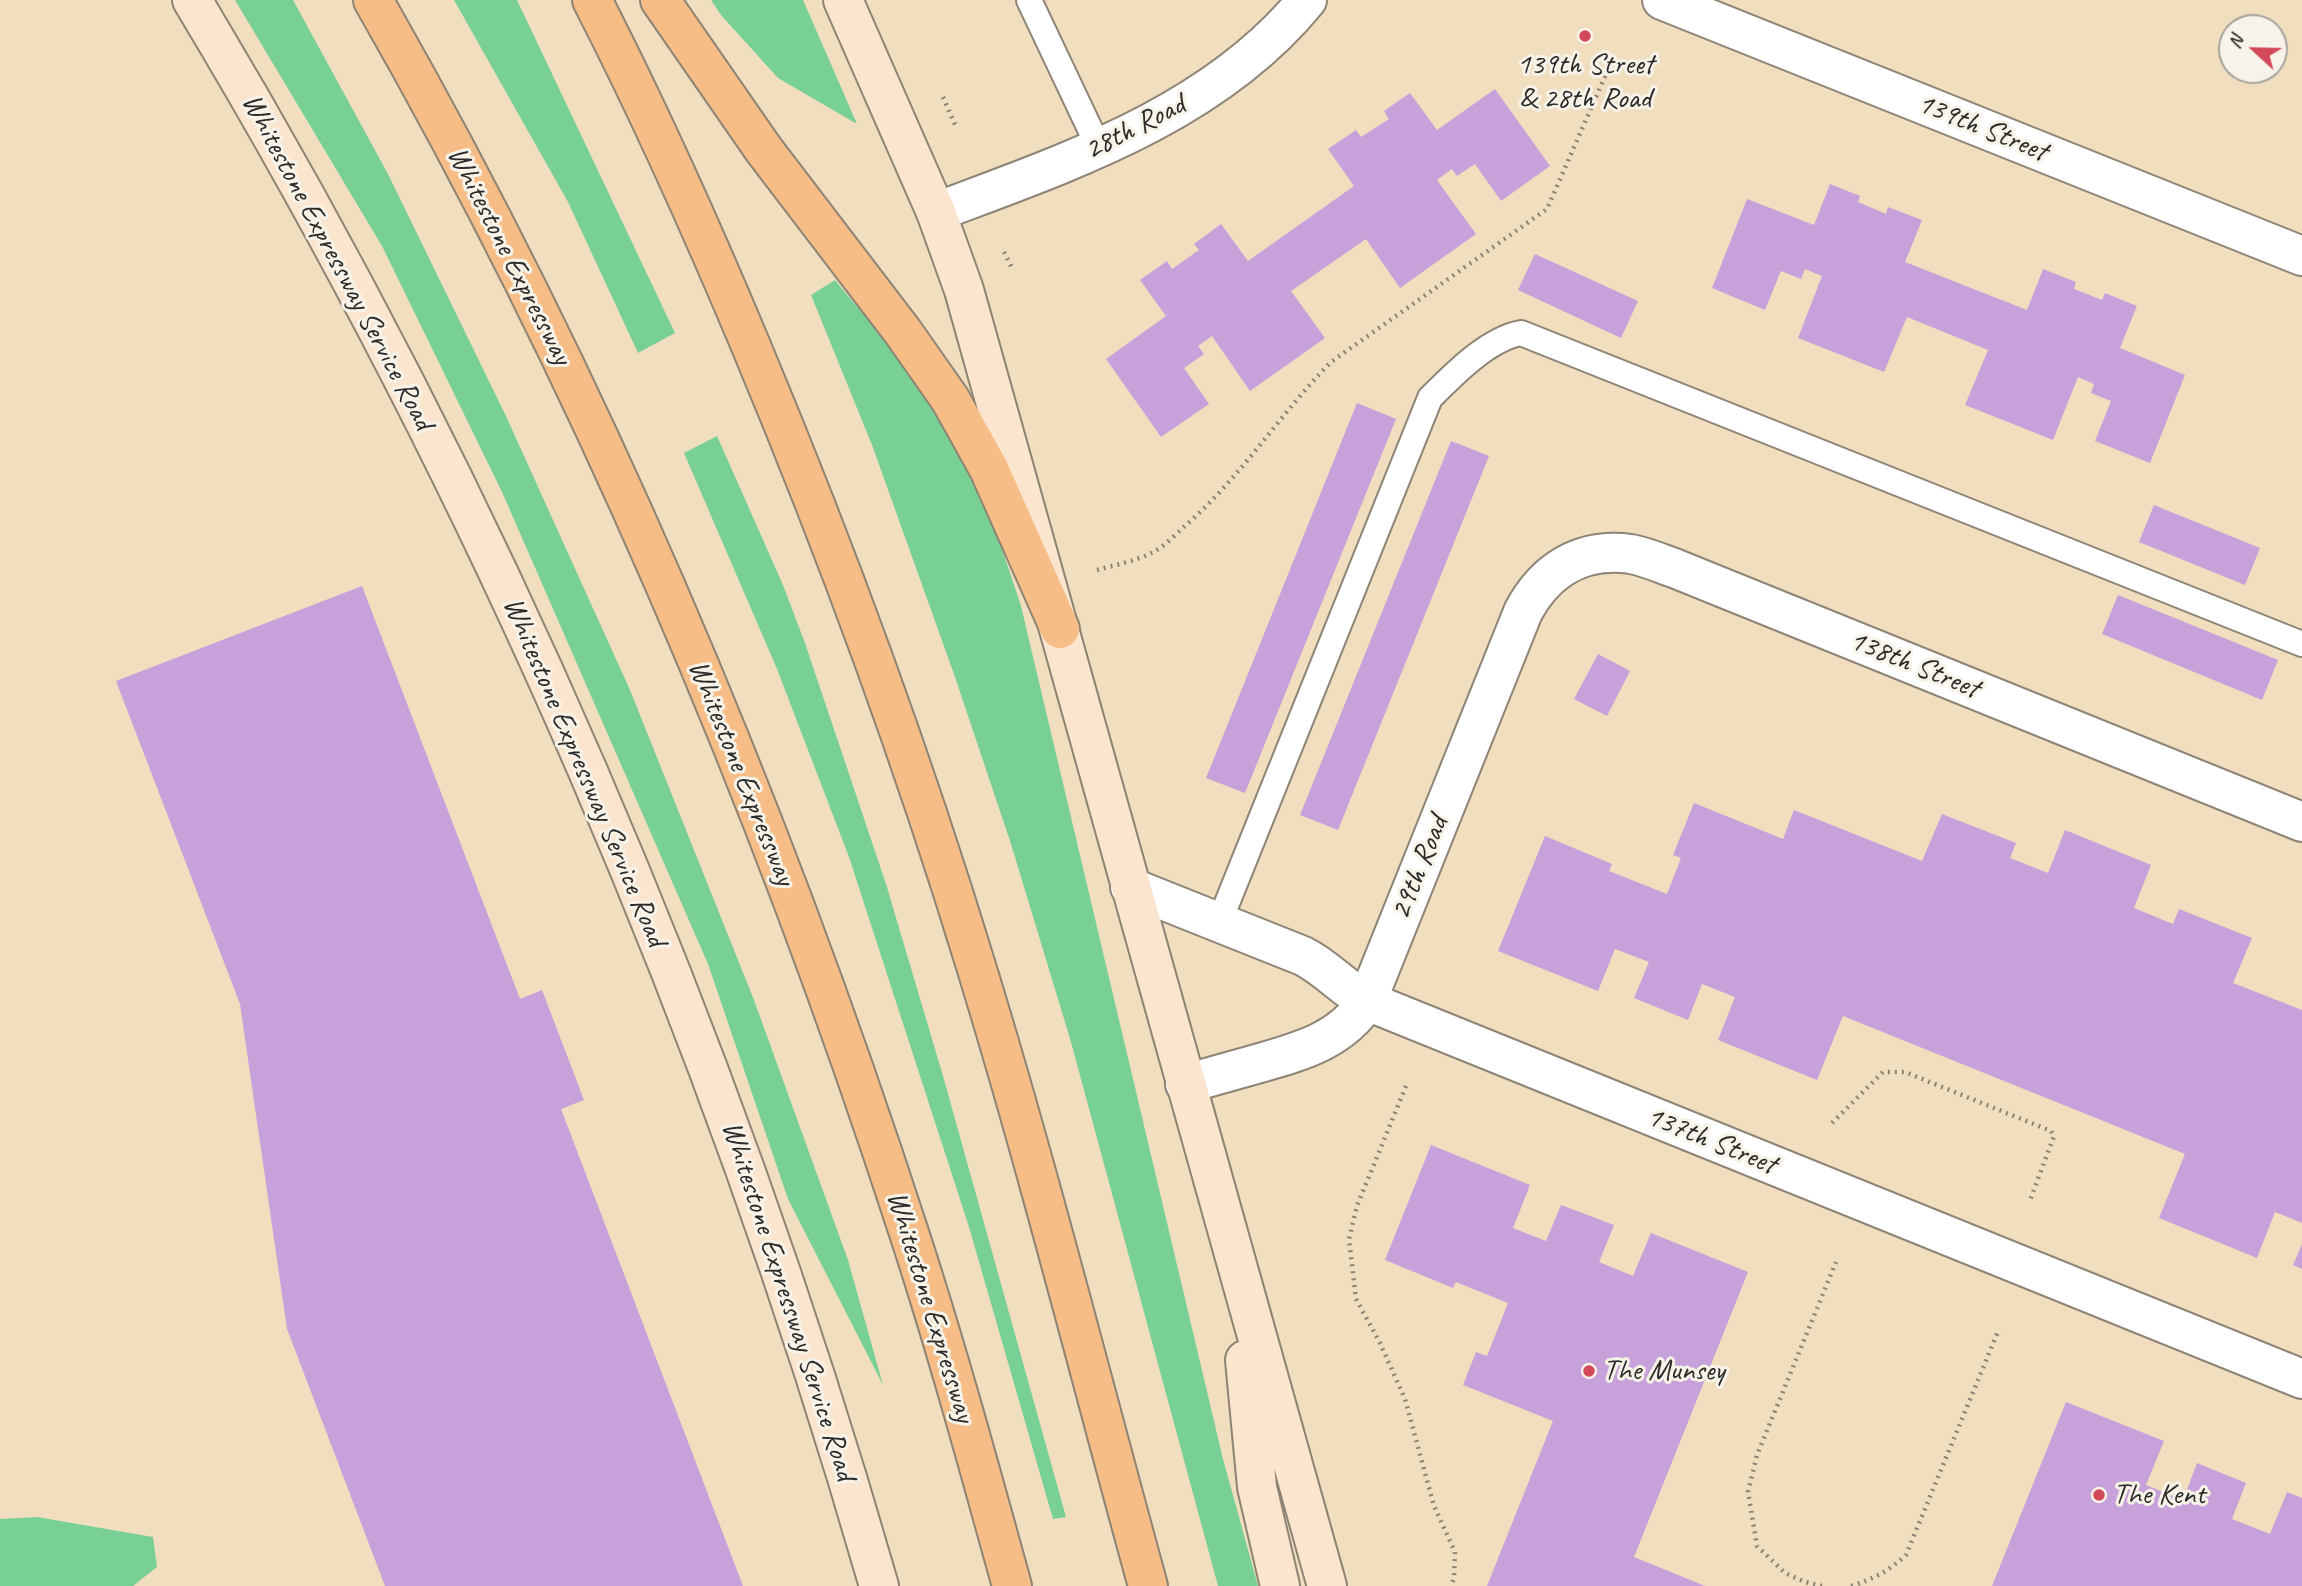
<!DOCTYPE html>
<html>
<head>
<meta charset="utf-8">
<style>
  body { margin:0 }
  #map { position:relative; width:2302px; height:1586px; overflow:hidden; background:#f0debf; font-family:Caveat,sans-serif }
  canvas { display:block }
  .north { position:absolute; left:2218px; top:14px; width:70px; height:70px; box-sizing:border-box; background:#f7f3e8; border:2px solid #a5a39c; border-radius:50%; rotate:292deg; font-size:19px; font-weight:700; line-height:28px; text-align:center; color:#2b2b2b }
  .north::after { content:''; display:block; margin:auto; width:24px; height:32px; background:#d1495b; clip-path:polygon(50% 0,100% 100%,50% 72%,0 100%) }
</style>
</head>
<body>
<div id="map">
<canvas width="2302" height="1586"></canvas>
<div class="north">N</div>
</div>
<script>
const g = document.querySelector('canvas').getContext('2d');
g.lineJoin = 'round';
function fill(path, color) {
  g.fillStyle = color;
  g.fill(path, 'evenodd');
}
function trace(path, color, width, dash) {
  g.strokeStyle = color;
  g.lineWidth = width;
  g.lineCap = dash ? 'butt' : 'round';
  g.setLineDash(dash || []);
  g.stroke(path);
}
function label(font, color, halo, rows, align = 'center') {
  g.font = font + ' Caveat,sans-serif';
  g.lineWidth = 6;
  g.setLineDash([]);
  g.textBaseline = 'middle';
  g.strokeStyle = halo;
  g.fillStyle = color;
  for (const [text, x, y, turn = 0] of rows) {
    g.save();
    g.translate(x, y);
    g.rotate((+turn || 0) * Math.PI / 180);
    g.textAlign = isNaN(turn) ? turn : align;
    if (halo) g.strokeText(text, 0, 0);
    g.fillText(text, 0, 0);
    g.restore();
  }
}
const green = new Path2D(`
  M235,0h58l95,174 117,240 125,276 124,310 60,166 34,94 35,125 -95,-186 -80,-235 -206,-472 -120,-246z
  M454,0h63l158,333 -37,20 -70,-151z
  M711,0h92l54,124 -79,-46 -57,-63z
  M835,280c36,45 83,95 111,144 33,56 55,120 75,182l202,853 35,127h-40l-147,-544 -60,-198 -56,-167 -83,-232 -61,-150z
  M717,436l66,149 22,58 81,241 57,192 123,441 -13,2 -84,-292 -120,-370 -72,-188 -93,-216z
  M37,1517l116,20 4,30 -24,19h-133v-67z`);
const building = new Path2D(`
  M1495,89l55,77 -49,35 -26,-37 -18,12 -5,-7 -15,11 39,54 -76,54 -34,-49 -75,52 34,47 -75,53 -38,-55 -14,10 6,8 -20,14 25,36 -48,33 -55,-78 60,-43 -26,-36 27,-19 5,8 27,-19 -5,-6 27,-20 27,37 106,-75 -26,-37 28,-19 5,7 28,-18 -5,-8 26,-18 27,37z
  M1830,184l30,12 -2,6 28,12 2,-7 34,13 -17,42 122,48 16,-41 33,13 -2,7 28,11 3,-7 32,13 -17,42 65,27 -35,88 -55,-22 16,-40 -20,-8 3,-9 -16,-7 -25,63 -88,-35 23,-55 -81,-33 -23,55 -86,-34 24,-62 -17,-7 -4,10 -20,-8 -16,39 -53,-22 35,-89 67,26z
  M1535,254l103,47 -17,37 -103,-48z
  M1357,403l39,16 -151,374 -39,-15z
  M1451,441l38,15 -151,374 -38,-15z
  M2154,505l106,43 -15,37 -106,-43z
  M362,586l158,413 22,-9 42,110 -23,9 182,477h-358l-98,-257 -47,-325 -124,-323z
  M2118,595l160,65 -16,40 -160,-66z
  M1598,654l32,17 -23,45 -33,-17z
  M1694,803l89,36 11,-29 128,51 20,-47 74,29 -6,15 38,15 17,-43 86,35 -17,43 39,16 6,-15 73,29 -19,45 69,27v213l-27,-11 -18,46 -98,-40 26,-64 -342,-138 -26,64 -99,-40 17,-43 -33,-13 -14,36 -54,-22 15,-36 -34,-13 -17,42 -100,-40 47,-115 67,28 -3,7 58,23 14,-36 -8,-3z
  M1431,1145l99,40 -17,43 33,13 15,-36 53,20 -15,37 34,14 18,-43 97,39 -114,285 71,29h-218l66,-165 -90,-36 13,-33 11,4 21,-53 -52,-21 -3,6 -68,-28z
  M2302,1244v25l-9,-4z
  M2066,1402l98,39 -18,44 37,15 14,-37 49,20 -14,36 38,15 17,-42 15,6v88h-310z`);
const path = new Path2D(`
  M943,97l14,32
  M1004,252l9,18
  M1097,570c18,-5 40,-9 56,-18 12,-6 23,-18 33,-27 56,-49 93,-110 145,-163l216,-153 66,-151
  M1406,1086l-49,120 -8,33 7,60 24,44 25,56 29,107 21,46 -1,26 -3,8
  M1832,1123l51,-51h22l146,59 3,5 -25,67
  M1822,1586l-17,-4 -20,-9 -28,-27 -9,-54 9,-37 79,-193
  M1851,1586c22,-7 38,-15 55,-31l93,-226`);
const service = new Path2D(`
  M1029,0l70,148
  M1219,923l211,-525c24,-24 58,-59 91,-65l781,311`);
const minor = new Path2D(`
  M1662,0l640,256
  M936,212c133,-50 278,-98 371,-212
  M1130,887l173,69c24,12 40,32 64,45l935,378
  M1185,1084c25,-7 50,-14 75,-21 42,-12 82,-23 107,-62l156,-389c22,-42 59,-65 108,-58 15,3 29,9 43,14l628,254`);
const secondary = new Path2D(`
  M192,0c298,495 528,1031 687,1586
  M843,0l93,212 28,78 363,1296
  M1245,1360l12,127 23,99`);
const motorway = new Path2D(`
  M373,0c224,391 399,810 538,1239 37,114 69,231 101,347
  M592,0c58,113 110,229 159,346 85,203 161,410 225,620 63,205 115,413 172,620
  M660,0l104,150 139,182 47,67 39,70 71,160`);
const markers = [
  [1585,36,7,"#d1495b"],
  [1589,1371,7,"#d1495b"],
  [2099,1495,7,"#d1495b"]
];
const poiNames = [
  ["139th Street",1585,65,"center"],
  ["& 28th Road",1585,99,"center"],
  ["The Munsey",1603,1371],
  ["The Kent",2113,1495]
];
const streetNames = [
  ["28th Road",1135,128,-27],
  ["139th Street",1982,128,22],
  ["Whitestone Expressway",509,256,63],
  ["Whitestone Expressway Service Road",337,262,62],
  ["138th Street",1914,665,22],
  ["Whitestone Expressway Service Road",584,772,67],
  ["Whitestone Expressway",741,773,68],
  ["29th Road",1420,868,-68],
  ["137th Street",1711,1141,22],
  ["Whitestone Expressway Service Road",788,1301,72],
  ["Whitestone Expressway",930,1307,73]
];
fill(green, '#79d095');
fill(building, '#c7a1da');
trace(service, '#8e8475', 28);
trace(minor, '#8e8475', 42);
trace(secondary, '#8e8475', 42);
trace(motorway, '#8e8475', 42);
trace(path, '#8e8475', 4.5, [2, 5]);
trace(service, '#fff', 24);
trace(minor, '#fff', 38);
trace(secondary, '#fbe5cf', 38);
trace(motorway, '#f6be86', 38);
for (const [x, y, r, color] of markers) {
  const dot = new Path2D();
  dot.arc(x, y, r, 0, 2 * Math.PI);
  g.fillStyle = color;
  g.fill(dot);
  trace(dot, '#f7f3e8', 2.5);
}
label('30px', '#2b2b2b', '#f7f3e8', poiNames, 'left');
label('30px', '#2b2b2b', '#f7f3e8', streetNames);
</script>
</body>
</html>
